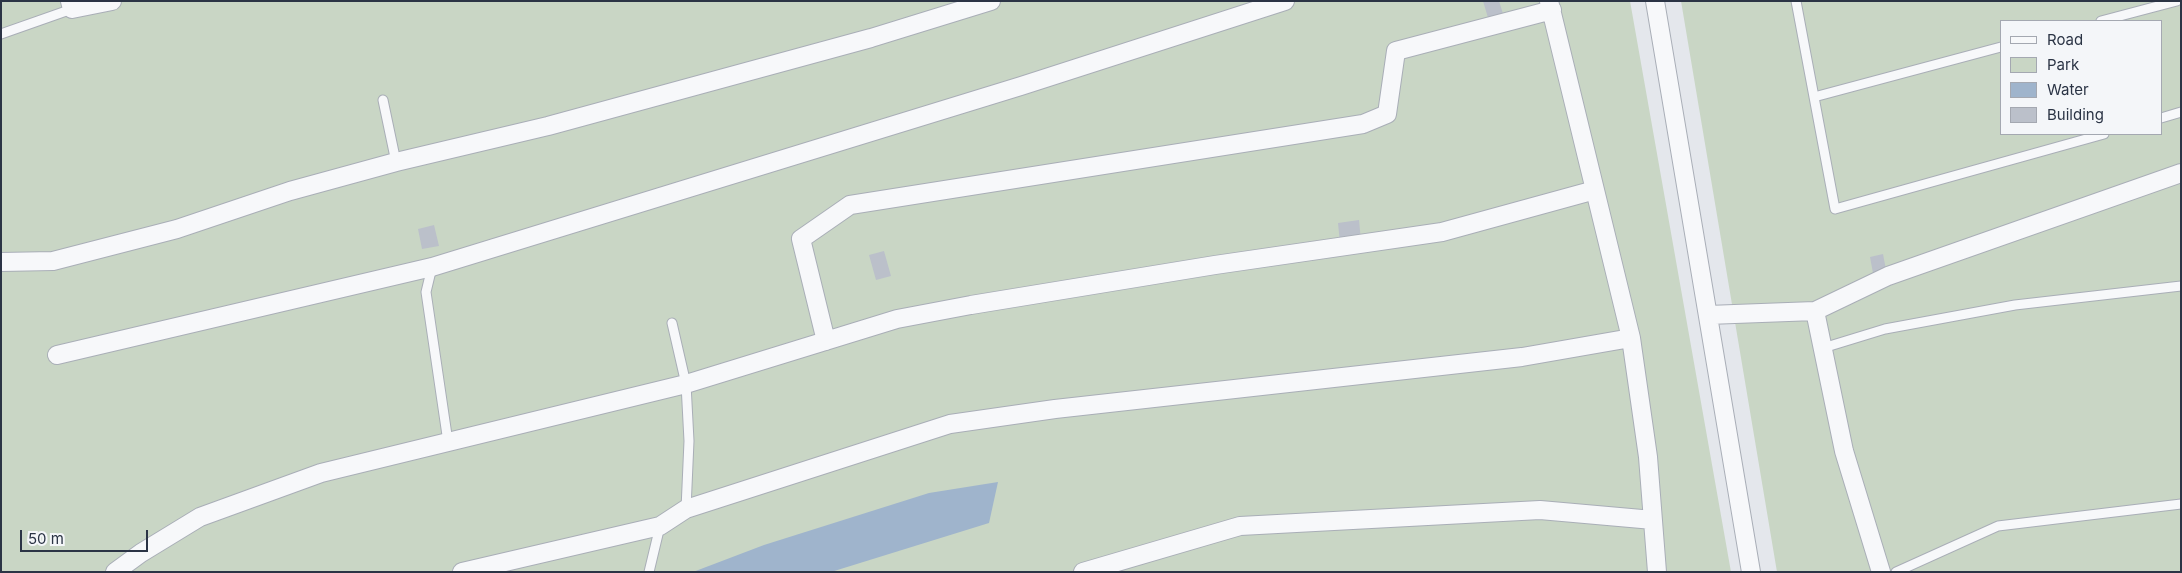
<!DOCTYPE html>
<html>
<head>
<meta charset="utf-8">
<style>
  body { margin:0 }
  #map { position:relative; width:2182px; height:573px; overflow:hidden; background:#e4e7ec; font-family:Inter,sans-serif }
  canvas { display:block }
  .frame { position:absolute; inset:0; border:2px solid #2b3445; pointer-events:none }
  .legend { position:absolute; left:2000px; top:20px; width:162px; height:115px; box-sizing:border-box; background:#f4f6f9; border:1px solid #a4a8b1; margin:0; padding:6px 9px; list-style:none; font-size:15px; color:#2b3445 }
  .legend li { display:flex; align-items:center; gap:10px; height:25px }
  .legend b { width:25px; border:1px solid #a4a8b1 }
  .scale { position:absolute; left:20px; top:530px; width:128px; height:22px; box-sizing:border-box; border:2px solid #2b3445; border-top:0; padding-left:6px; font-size:15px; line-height:18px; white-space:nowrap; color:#2b3445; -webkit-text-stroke:4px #f4f6f9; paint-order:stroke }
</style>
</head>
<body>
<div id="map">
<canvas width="2182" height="573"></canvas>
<div class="frame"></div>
<ul class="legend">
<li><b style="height:6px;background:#f7f8fa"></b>Road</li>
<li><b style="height:14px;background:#c9d6c5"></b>Park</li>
<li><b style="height:14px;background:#9fb4cc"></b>Water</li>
<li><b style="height:14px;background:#bbc0ca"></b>Building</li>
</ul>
<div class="scale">50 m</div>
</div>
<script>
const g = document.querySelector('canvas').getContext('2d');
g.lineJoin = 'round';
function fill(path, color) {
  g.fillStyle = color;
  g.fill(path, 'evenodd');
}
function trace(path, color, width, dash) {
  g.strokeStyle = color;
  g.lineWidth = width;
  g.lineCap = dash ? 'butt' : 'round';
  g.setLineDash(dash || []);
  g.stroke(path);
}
const green = new Path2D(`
  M1,1h1629l101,571h-1730z
  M1681,1h500v571h-404zM2001,21h160v113h-160z`);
const water = new Path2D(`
  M998,482l-9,41 -158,49h-138l71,-27 165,-52z`);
const building = new Path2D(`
  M1483,1h16l5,16 -15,4z
  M1359,220l2,21 -21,2 -2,-20z
  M434,225l5,21 -17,3 -4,-20z
  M884,251l7,25 -15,4 -7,-25z
  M1883,254l3,16 -13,3 -3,-16z`);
const lane = new Path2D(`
  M1796,1l39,208 269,-75
  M2101,21l76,-20
  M1,34l71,-25
  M1814,97l187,-50
  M383,100l13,62
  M2161,118l20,-6
  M432,267l-6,25 22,150
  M672,323l14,61 3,57 -3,68
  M1823,348l62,-19 130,-24 166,-19
  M649,572l11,-46
  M1896,572l102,-46 183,-22`);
const street = new Path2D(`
  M70,1l2,8 40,-8
  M1549,1l82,337 17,119 9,115
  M1655,1l96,571
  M1,262l52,-1 124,-32 113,-38 106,-29 152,-36 323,-88 120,-37
  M1815,311l29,140 37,121
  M1708,315l107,-4 73,-35 293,-103
  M826,341l-25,-102 49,-34 513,-81 24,-10 9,-63 156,-41
  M57,355l375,-88 589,-181 264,-85
  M115,572l26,-19 59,-36 121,-44 365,-89 211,-65 74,-14 244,-40 227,-33 153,-42
  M462,572l198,-46 26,-17 264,-85 105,-15 467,-52 109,-19
  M1083,572l157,-46 300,-16 113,10`);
fill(green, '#c9d6c5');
fill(water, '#9fb4cc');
fill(building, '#bbc0ca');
trace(lane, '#a9aeb7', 11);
trace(street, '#a9aeb7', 20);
trace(lane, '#f7f8fa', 9);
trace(street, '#f7f8fa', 18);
</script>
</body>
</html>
